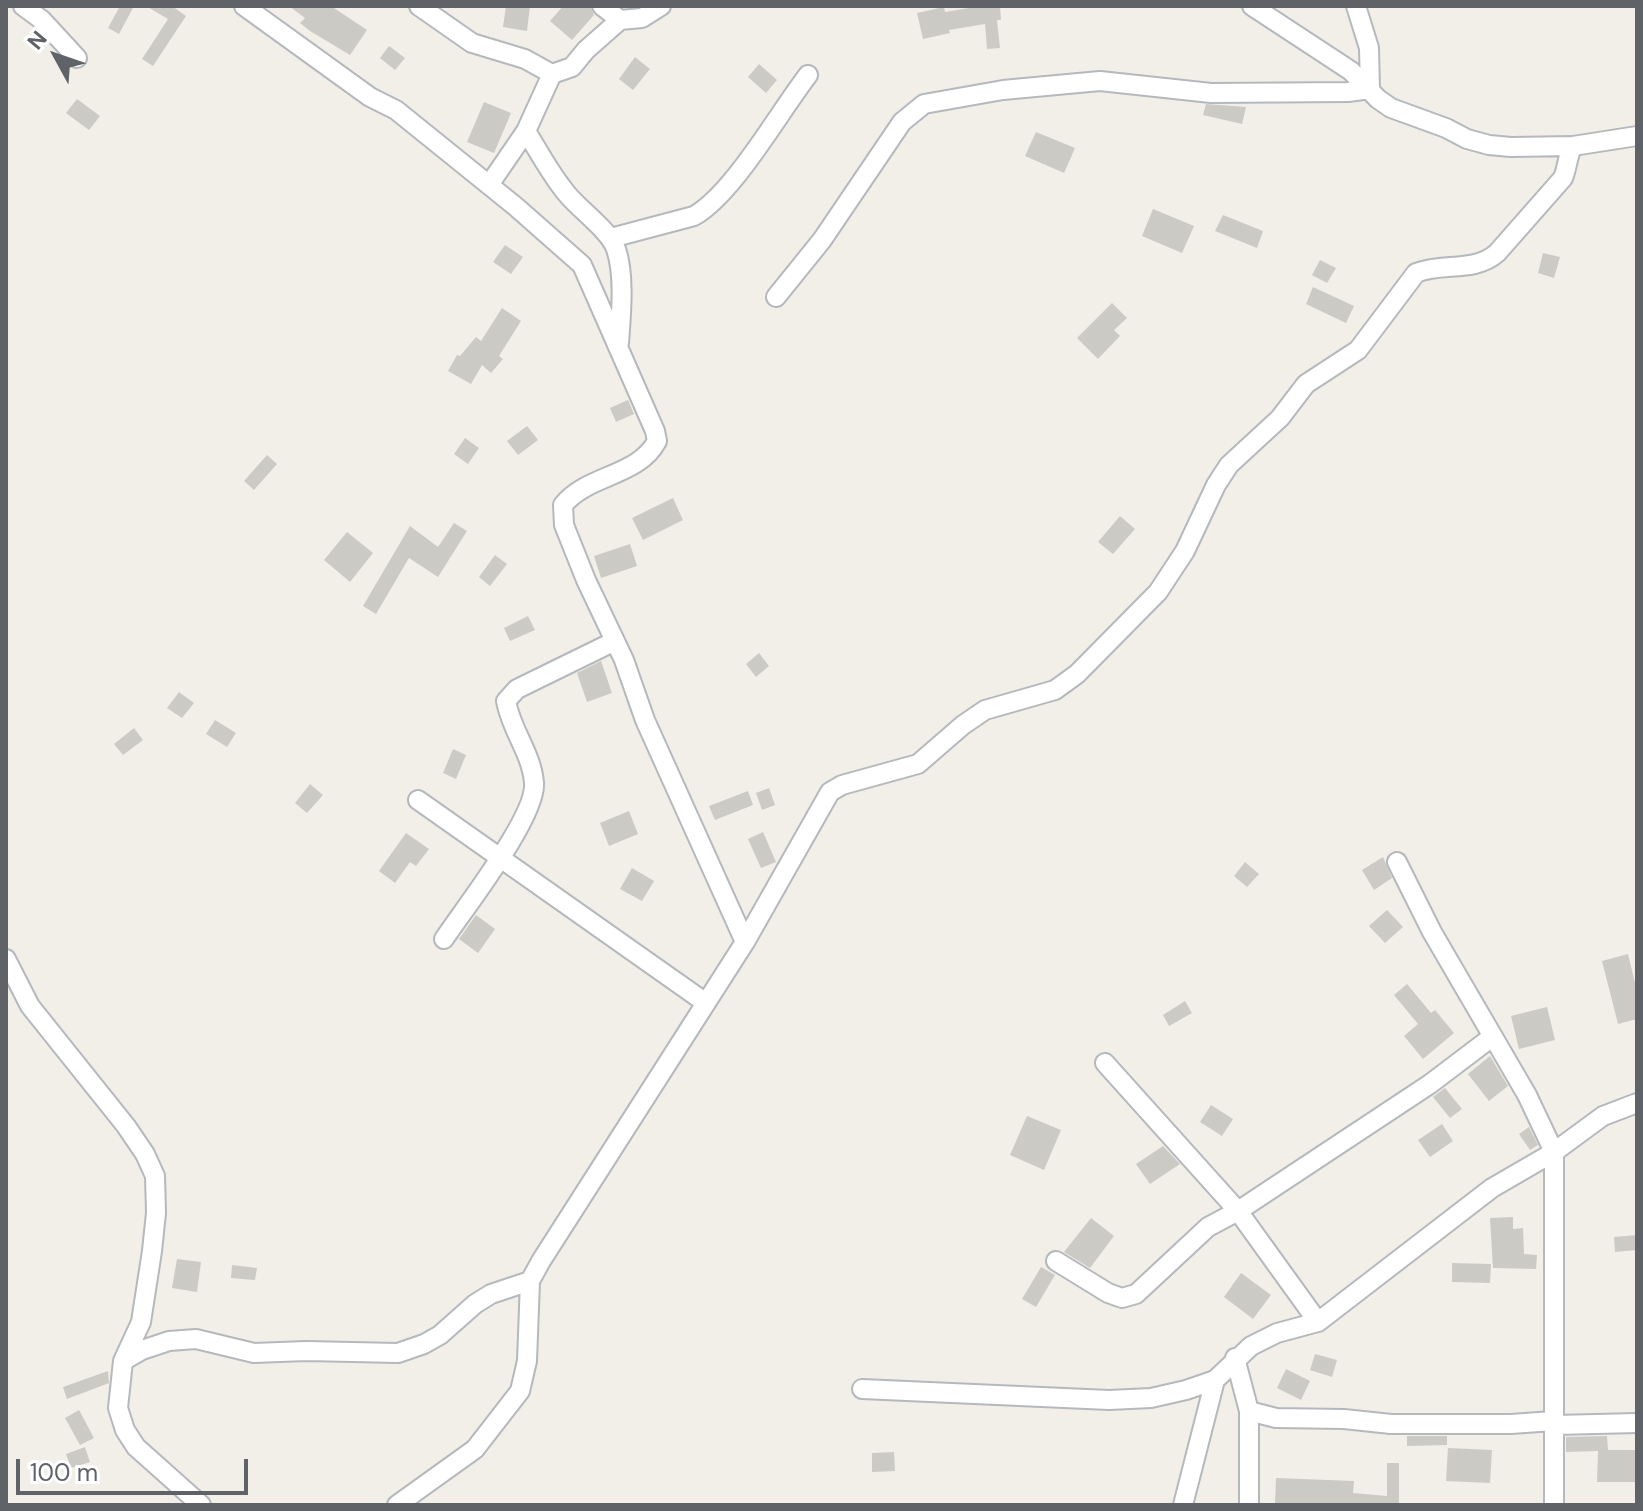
<!DOCTYPE html>
<html>
<head>
<meta charset="utf-8">
<style>
  body { margin:0 }
  #map { position:relative; width:1643px; height:1511px; overflow:hidden; background:#f1efe8; font-family:"DM Sans",sans-serif }
  canvas { display:block }
  .frame { position:absolute; inset:0; border:8px solid #5f6368; pointer-events:none }
  .north { position:absolute; left:16px; top:16px; width:80px; height:80px; -webkit-text-stroke:6px #fff; paint-order:stroke; rotate:310deg; font-size:22px; font-weight:700; line-height:32px; text-align:center; color:#5f6368 }
  .north::after { content:''; display:block; margin:auto; width:28px; height:36px; background:#5f6368; clip-path:polygon(50% 0,100% 100%,50% 72%,0 100%) }
  .scale { position:absolute; left:16px; top:1459px; width:232px; height:36px; box-sizing:border-box; border:4px solid #5f6368; border-top:0; padding-left:10px; font-size:24px; line-height:28px; white-space:nowrap; color:#5f6368; -webkit-text-stroke:6px #fff; paint-order:stroke }
</style>
</head>
<body>
<div id="map">
<canvas width="1643" height="1511"></canvas>
<div class="frame"></div>
<div class="north">N</div>
<div class="scale">100 m</div>
</div>
<script>
const g = document.querySelector('canvas').getContext('2d');
g.lineJoin = 'round';
function fill(path, color) {
  g.fillStyle = color;
  g.fill(path, 'evenodd');
}
function trace(path, color, width, dash) {
  g.strokeStyle = color;
  g.lineWidth = width;
  g.lineCap = dash ? 'butt' : 'round';
  g.setLineDash(dash || []);
  g.stroke(path);
}
const building = new Path2D(`
  M120,6h14l-15,28 -11,-6z
  M146,6h26l14,10 -33,50 -11,-7 26,-40z
  M289,6h42l36,24 -17,25 -40,-24 -10,-8 5,-5z
  M506,6h24l-3,25 -24,-4z
  M563,6h27l4,9 -22,25 -22,-19z
  M981,6h19l1,14h-4l3,28 -13,1 -2,-25 -36,6 1,3 -27,6 -6,-26 27,-6 1,5z
  M389,46l16,12 -10,12 -15,-12z
  M635,57l15,12 -17,21 -14,-11z
  M759,64l18,16 -11,13 -18,-16z
  M77,99l23,17 -11,14 -23,-17z
  M484,102l27,11 -17,40 -27,-11z
  M1206,104l40,3 -4,17 -39,-9z
  M1036,132l39,16 -11,25 -39,-17z
  M1153,209l41,17 -12,27 -40,-17z
  M1223,215l40,16 -6,17 -42,-17z
  M505,245l18,12 -12,17 -18,-12z
  M1543,253l17,4 -6,21 -16,-5z
  M1320,260l16,8 -9,15 -15,-8z
  M1313,287l41,19 -8,17 -40,-19z
  M1112,303l15,15 -13,12 6,6 -22,23 -21,-21z
  M502,308l19,13 -22,35 4,3 -12,14 -9,-8 -11,19 -23,-13 9,-16 3,1 16,-19 5,4z
  M628,400l6,14 -18,8 -6,-14z
  M527,426l11,14 -20,15 -11,-14z
  M465,438l14,10 -11,16 -14,-10z
  M267,455l10,9 -23,26 -10,-9z
  M673,498l10,22 -40,20 -11,-22z
  M1120,516l15,13 -22,25 -15,-12z
  M454,523l13,8 -29,46 -29,-19 -33,56 -13,-8 47,-80 28,21z
  M347,532l26,21 -23,29 -26,-22z
  M630,544l7,22 -36,12 -7,-22z
  M495,555l12,9 -17,22 -11,-9z
  M528,616l7,14 -25,11 -6,-13z
  M759,653l10,13 -13,11 -10,-13z
  M601,661l11,32 -25,9 -10,-29z
  M179,692l15,11 -12,15 -15,-10z
  M215,720l21,13 -9,14 -21,-13z
  M134,728l9,12 -20,15 -9,-11z
  M453,749l13,6 -10,24 -13,-6z
  M310,784l13,11 -16,18 -12,-10z
  M769,788l6,17 -13,5 -6,-17z
  M748,791l5,14 -38,15 -6,-14z
  M629,811l9,23 -29,12 -9,-23z
  M763,832l13,30 -15,6 -13,-29z
  M406,833l23,16 -13,17 -6,-4 -15,21 -16,-12z
  M1383,857l9,21 -18,12 -12,-20z
  M1245,862l14,12 -12,13 -13,-11z
  M632,868l22,13 -12,20 -22,-12z
  M1387,910l16,17 -18,16 -16,-17z
  M476,915l19,14 -17,24 -19,-14z
  M1628,954l9,37v28l-19,5 -16,-63z
  M1407,984l24,29 4,-3 19,23 -31,26 -19,-23 14,-12 -24,-29z
  M1185,1001l7,12 -23,13 -6,-11z
  M1547,1007l8,33 -36,9 -8,-33z
  M1490,1056l18,30 -19,15 -21,-27z
  M1445,1088l17,21 -12,9 -17,-21z
  M1211,1105l22,14 -11,17 -22,-14z
  M1027,1116l34,14 -17,40 -34,-15z
  M1442,1124l11,17 -23,16 -12,-17z
  M1529,1127l9,18 -8,5 -11,-16z
  M1163,1146l17,18 -30,20 -14,-20z
  M1513,1217v12l10,-1 1,26 13,1 -1,14 -43,-1 -3,-50z
  M1091,1218l23,18 -24,32 -26,-16z
  M1637,1235v15l-22,2 -1,-15z
  M177,1259l24,3 -4,30 -25,-4z
  M1452,1263l39,1 -1,19 -38,-1z
  M232,1265l25,3 -2,12 -24,-2z
  M1041,1267l14,8 -19,32 -14,-8z
  M1241,1273l30,22 -18,24 -29,-22z
  M1315,1354l22,6 -5,17 -22,-7z
  M1286,1369l24,12 -9,19 -24,-12z
  M108,1371l1,12 -42,16 -4,-12z
  M79,1410l15,28 -14,7 -15,-27z
  M1407,1436h40v9l-40,1z
  M1607,1436l1,14h-5h34v32h-40l1,-31 -32,1v-15z
  M85,1447l5,15 -19,6 -5,-14z
  M1448,1448l44,2 -2,33 -44,-2z
  M894,1452l1,19 -23,1v-19z
  M1387,1463h12v42h-124l1,-27 78,3 -1,12 34,3z`);
const minor = new Path2D(`
  M23,6l19,14 35,38
  M244,6l126,91 26,13 119,96 67,59 73,166 2,10c-19,36 -69,33 -94,64l1,20 22,55 38,80 21,60 100,222
  M419,6l53,37 53,16 27,15 20,-7 14,-17 34,-30 22,-2 19,-12
  M602,6l18,14
  M1252,6l99,65 27,28 13,9 55,20 21,11 22,6 22,2 62,-1 64,-10
  M552,74l-26,57c13,21 25,44 41,63 13,16 43,37 49,55 9,26 5,67 3,94
  M489,185l37,-54
  M611,238l83,-22c39,-22 84,-102 114,-141
  M776,297l46,-57 80,-118 22,-18 79,-14 97,-9 111,12 137,-1 22,-3 -1,-41 -13,-42
  M418,800l288,203
  M1397,862l35,70 95,163 27,57v353
  M444,939c20,-30 93,-123 90,-156 -2,-29 -23,-53 -28,-82l11,-12 98,-48
  M6,959l24,47 96,120 19,28 10,22 1,37 -4,38 -11,71 -18,39 -5,47 7,22 11,17 65,58
  M1105,1063l133,148 80,111
  M1056,1261l52,32 14,5 14,-4 72,-67 30,-16 192,-127 62,-47
  M1235,1358l14,53v94
  M123,1361l19,-11 27,-9 27,-2 58,14 52,-2 92,2 26,-9 16,-9 35,-31 16,-10 39,-13
  M862,1389l247,11 42,-2 35,-8 29,-10 36,-34 26,-13 41,-11 174,-134 62,-36 49,-36 34,-13
  M1249,1411l27,7 68,1 47,5h120l42,-3
  M1555,1425l82,-2
  M397,1505l78,-56 45,-58 7,-30 3,-80 11,-20 204,-319 85,-150 12,-7 76,-21 45,-39 22,-15 70,-20 22,-16 81,-82 27,-41 31,-66 13,-20 51,-47 26,-34 52,-34 58,-77c27,-11 58,0 81,-20l66,-75c5,-12 4,-22 10,-32
  M1183,1505l32,-125`);
fill(building, '#cccac5');
trace(minor, '#b5b8bc', 22);
trace(minor, '#fff', 18);
</script>
</body>
</html>
